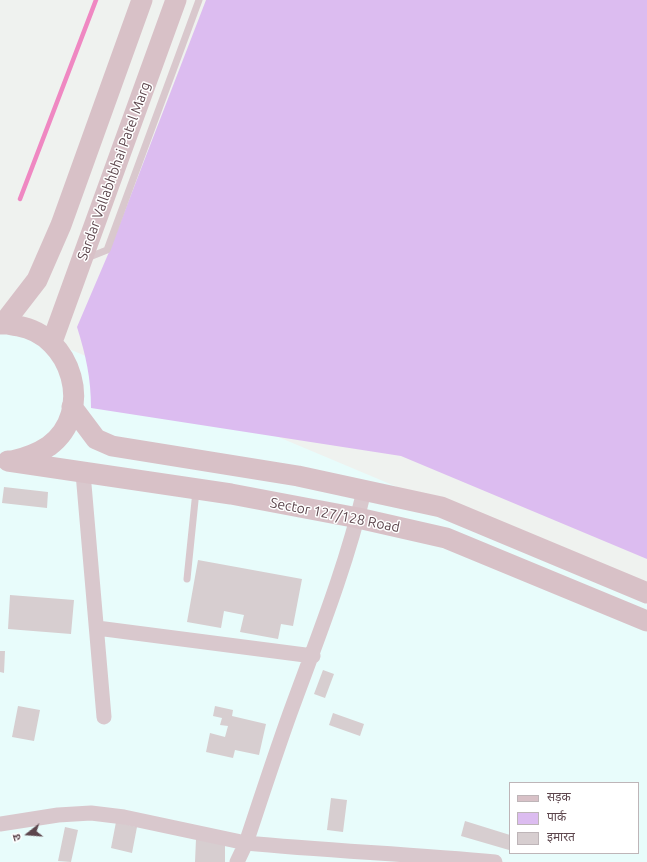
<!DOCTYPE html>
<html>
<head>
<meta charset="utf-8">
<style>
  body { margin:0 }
  #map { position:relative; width:647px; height:862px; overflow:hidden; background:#eff2ef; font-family:Ubuntu,"Noto Sans Devanagari",sans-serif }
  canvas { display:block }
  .legend { position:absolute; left:509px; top:782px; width:130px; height:72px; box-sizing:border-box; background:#fff; border:1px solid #beb5b8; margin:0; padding:5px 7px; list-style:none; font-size:12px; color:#5d464d }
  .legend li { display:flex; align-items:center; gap:8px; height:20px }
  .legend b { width:20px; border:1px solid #beb5b8 }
  .north { position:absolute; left:8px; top:814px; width:40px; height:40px; -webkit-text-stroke:3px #fff; paint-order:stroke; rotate:253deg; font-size:11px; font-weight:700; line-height:16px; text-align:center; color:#5d464d }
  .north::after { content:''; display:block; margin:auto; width:14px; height:18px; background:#5d464d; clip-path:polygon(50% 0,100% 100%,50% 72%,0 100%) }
</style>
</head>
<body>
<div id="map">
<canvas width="647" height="862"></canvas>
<ul class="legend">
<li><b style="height:5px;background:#d8c1c7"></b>सड़क</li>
<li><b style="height:11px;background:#dcbcf0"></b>पार्क</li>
<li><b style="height:11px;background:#d7ced0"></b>इमारत</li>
</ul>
<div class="north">उ</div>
</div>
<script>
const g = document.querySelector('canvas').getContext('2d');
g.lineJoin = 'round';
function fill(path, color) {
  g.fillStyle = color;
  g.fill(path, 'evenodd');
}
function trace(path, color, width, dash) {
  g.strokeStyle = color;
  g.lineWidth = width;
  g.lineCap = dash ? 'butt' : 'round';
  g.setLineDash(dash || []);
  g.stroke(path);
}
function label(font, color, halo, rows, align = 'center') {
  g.font = font + ' Ubuntu,sans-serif';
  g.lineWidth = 3;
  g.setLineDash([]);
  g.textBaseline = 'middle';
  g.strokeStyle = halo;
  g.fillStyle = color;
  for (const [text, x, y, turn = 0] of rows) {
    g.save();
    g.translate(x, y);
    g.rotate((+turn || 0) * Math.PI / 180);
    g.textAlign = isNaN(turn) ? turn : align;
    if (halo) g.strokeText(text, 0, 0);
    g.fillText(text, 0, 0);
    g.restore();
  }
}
const commercial = new Path2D(`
  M0,320l647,272v270h-647zM510,783h128v70h-128z`);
const green = new Path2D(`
  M206,0h441v559l-246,-103 -310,-48c0,-30 -5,-52 -14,-81l32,-75z`);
const stream = new Path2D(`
  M20,199l76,-199`);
const building = new Path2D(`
  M4,487l44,5 -1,16 -45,-5z
  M198,560l104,19 -9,47 -12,-2 -3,15 -38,-7 4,-17 -20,-4 -3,17 -34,-6z
  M10,595l64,5 -3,34 -63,-5z
  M0,651h5l-1,22 -4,-1z
  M323,670l11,4 -9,24 -11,-4z
  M18,706l22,4 -6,31 -22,-4z
  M215,706l18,4 -1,6 34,8 -7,31 -24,-5 -2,8 -27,-6 4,-19 15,4 3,-11 -8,-1 2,-7 -9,-2z
  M333,713l31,11 -4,12 -31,-11z
  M331,798l16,2 -4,32 -16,-2z
  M465,821l45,14 -1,15 -48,-14z
  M116,822l21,5 -5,26 -21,-5z
  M65,827l13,3 -7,32 -13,-1z
  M196,839l29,5v18h-30z`);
const lane = new Path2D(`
  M87,258l20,-8 92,-250
  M187,579l9,-88`);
const street = new Path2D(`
  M83,473l21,244
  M97,628l216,28
  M0,824l58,-9 33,-2 33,4 122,26c14,-42 28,-85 43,-127 27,-74 57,-148 75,-225
  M237,862l9,-19c83,8 166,11 249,19`);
const secondary = new Path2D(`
  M0,324c6,-1 12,1 18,2 54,9 77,86 31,120 -12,8 -23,12 -37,15
  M3,324l34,-44 24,-55 81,-225
  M52,342l124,-342
  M72,407l24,32 16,7 186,30 143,31 206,86
  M8,461l223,33 127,24 88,20 201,83`);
const streetNames = [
  ["Sardar Vallabhbhai Patel Marg",114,171,-70],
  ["Sector 127/128 Road",335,515,11]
];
fill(commercial, '#e8fcfb');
fill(green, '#dcbcf0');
trace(stream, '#ef88c2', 4.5);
fill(building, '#d7ced0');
trace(lane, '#d9c8cd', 7);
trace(street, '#d9c8cd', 15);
trace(secondary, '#d8c1c7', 21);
label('14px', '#5d464d', '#fff', streetNames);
</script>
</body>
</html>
